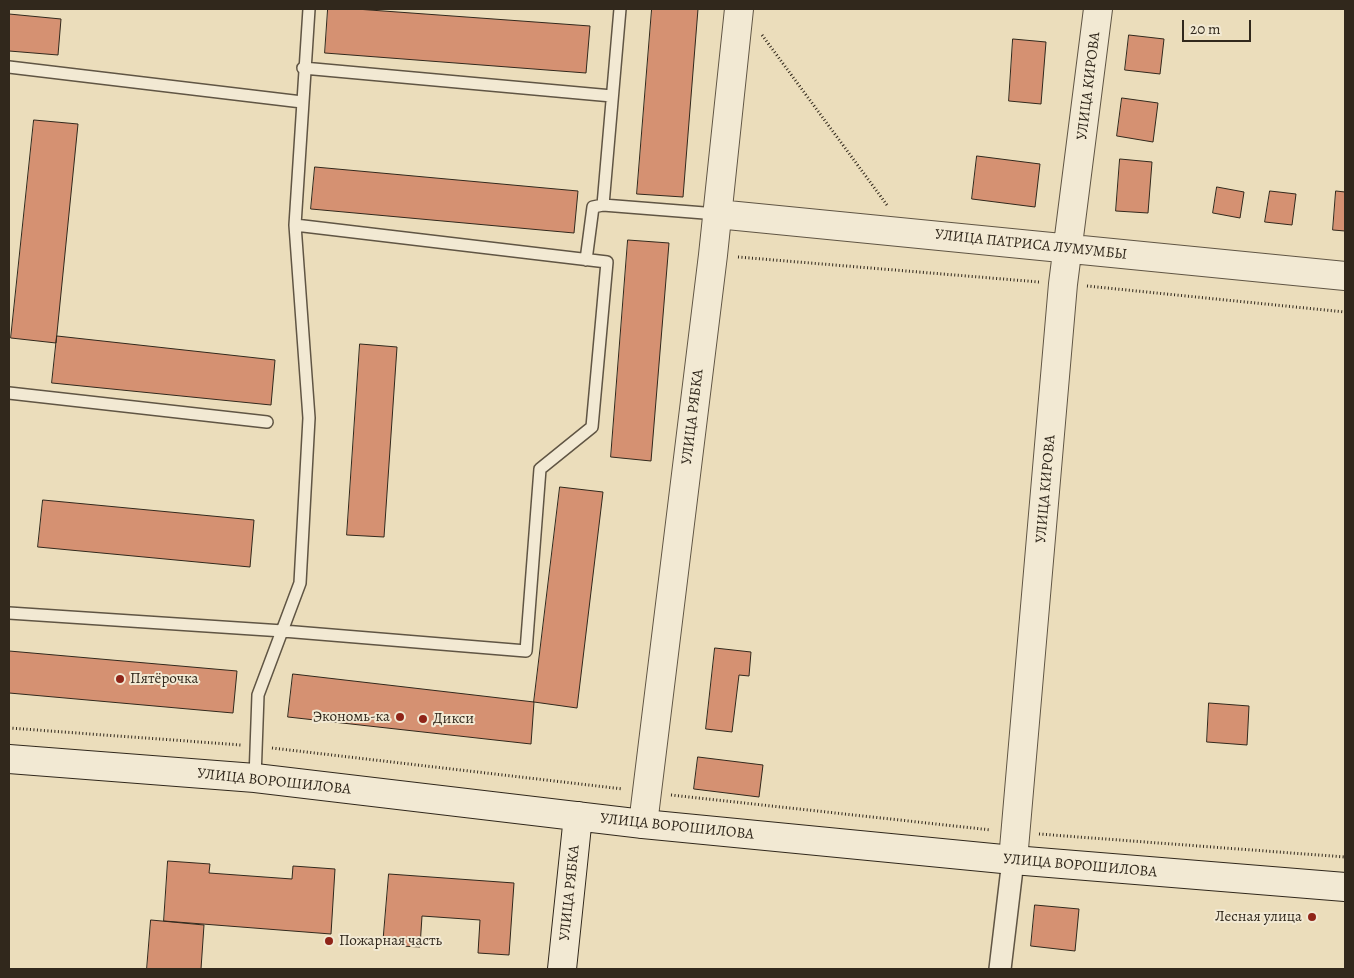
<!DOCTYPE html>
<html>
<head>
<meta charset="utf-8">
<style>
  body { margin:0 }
  #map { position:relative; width:1354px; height:978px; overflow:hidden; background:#ebddbb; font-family:Alegreya,serif }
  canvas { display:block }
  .frame { position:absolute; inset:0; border:10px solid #31281c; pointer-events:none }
  .scale { position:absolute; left:1182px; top:20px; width:69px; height:22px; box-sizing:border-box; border:2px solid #31281c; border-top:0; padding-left:6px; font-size:15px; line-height:18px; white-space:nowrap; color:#31281c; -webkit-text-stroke:4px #f2e9d3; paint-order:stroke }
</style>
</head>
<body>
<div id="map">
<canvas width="1354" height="978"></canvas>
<div class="frame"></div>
<div class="scale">20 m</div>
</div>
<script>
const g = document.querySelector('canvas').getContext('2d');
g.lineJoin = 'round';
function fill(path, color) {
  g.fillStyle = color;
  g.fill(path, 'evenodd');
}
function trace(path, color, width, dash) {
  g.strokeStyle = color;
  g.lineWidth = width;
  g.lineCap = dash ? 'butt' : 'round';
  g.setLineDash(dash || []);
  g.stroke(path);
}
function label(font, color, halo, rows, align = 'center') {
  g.font = font + ' Alegreya,serif';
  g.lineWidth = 4;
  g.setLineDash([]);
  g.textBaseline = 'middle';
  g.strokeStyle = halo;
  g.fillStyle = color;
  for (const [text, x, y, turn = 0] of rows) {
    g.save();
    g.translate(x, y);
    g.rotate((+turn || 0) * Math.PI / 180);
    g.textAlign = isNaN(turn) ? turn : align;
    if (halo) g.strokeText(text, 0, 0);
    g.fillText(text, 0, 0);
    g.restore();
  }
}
const building = new Path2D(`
  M328,9h28l234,17 -4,47 -261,-20z
  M652,9h46l-15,188 -46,-3z
  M9,14l52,5 -3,36 -49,-4z
  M1129,35l35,4 -4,35 -35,-4z
  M1013,39l33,3 -5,62 -32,-3z
  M1122,98l36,5 -5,39 -36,-6z
  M34,120l44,4 -22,219 -45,-5z
  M977,156l63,8 -5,43 -63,-8z
  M1120,159l32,3 -4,51 -32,-2z
  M315,167l263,24 -4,42 -263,-24z
  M1217,187l27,5 -4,26 -27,-5z
  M1270,191l26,3 -4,31 -27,-3z
  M1336,191l9,1v39l-12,-1z
  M628,240l41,3 -18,218 -40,-4z
  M57,336l218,24 -4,45 -219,-22z
  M360,344l37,3 -13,190 -37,-2z
  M560,487l43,5 -26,216 -43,-6z
  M43,500l211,20 -4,47 -212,-20z
  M715,648l36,4 -2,24 -10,-1 -7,57 -26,-3z
  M9,651l228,20 -4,42 -224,-20z
  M293,674l241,28 -3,42 -243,-27z
  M1209,703l40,3 -2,39 -40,-3z
  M698,757l65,8 -4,32 -65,-8z
  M168,861l42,3 -1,9 83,6 1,-13 42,3 -4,65 -167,-13z
  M389,874l125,9 -5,72 -31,-2 2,-33 -58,-4 -2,31 -37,-2z
  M1035,905l44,4 -4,42 -44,-5z
  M151,920l53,5 -3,44h-54z`);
const path = new Path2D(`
  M762,35l125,170
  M738,257l301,25
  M1087,286l258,26
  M9,728l232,17
  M272,748l351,41
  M671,795l320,35
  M1039,834l306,23`);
const service = new Path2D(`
  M620,9l-17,196 114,9
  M9,67l293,35
  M303,68l309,28
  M586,260l7,-53 10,-2
  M9,393l258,29
  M9,613l274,18 243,20 14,-182 52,-42 15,-165 -312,-37
  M255,778l3,-83 42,-112 9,-165 -14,-193 14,-216`);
const minor = new Path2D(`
  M1000,969l13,-109`);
const tertiary = new Path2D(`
  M717,214l628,62
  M643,824l70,-569 26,-246
  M1013,860l50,-576 35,-275`);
const secondary = new Path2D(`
  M9,759l246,19 388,46 370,36 332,27
  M562,969l16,-153`);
const markers = [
  [120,679,5,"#8f2418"],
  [400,717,5,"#8f2418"],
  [423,719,5,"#8f2418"],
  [1312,917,5,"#8f2418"],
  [329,941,5,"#8f2418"]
];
const streetNames = [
  ["УЛИЦА КИРОВА",1089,86,-83],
  ["УЛИЦА ПАТРИСА ЛУМУМБЫ",1031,245,6],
  ["УЛИЦА РЯБКА",693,417,-83],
  ["УЛИЦА КИРОВА",1046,489,-85],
  ["УЛИЦА ВОРОШИЛОВА",274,782,6],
  ["УЛИЦА ВОРОШИЛОВА",677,827,6],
  ["УЛИЦА ВОРОШИЛОВА",1080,866,5],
  ["УЛИЦА РЯБКА",570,893,-84]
];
const poiNames = [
  ["Пятёрочка",130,679],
  ["Экономь-ка",390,717,"right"],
  ["Дикси",433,719],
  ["Лесная улица",1302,917,"right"],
  ["Пожарная часть",339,941]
];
fill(building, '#d59172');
trace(building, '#31281c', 1);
trace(service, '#605544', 14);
trace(minor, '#605544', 24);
trace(tertiary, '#605544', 30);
trace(secondary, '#31281c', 30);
trace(path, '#31281c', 3, [1, 2.5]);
trace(service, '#f2e9d3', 11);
trace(minor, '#f2e9d3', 21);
trace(tertiary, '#f2e9d3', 28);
trace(secondary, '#f2e9d3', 28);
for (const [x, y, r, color] of markers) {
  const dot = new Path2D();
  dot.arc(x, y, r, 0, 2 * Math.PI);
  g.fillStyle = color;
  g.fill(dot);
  trace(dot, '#f2e9d3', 2);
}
label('15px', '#31281c', '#f2e9d3', streetNames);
label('15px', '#31281c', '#f2e9d3', poiNames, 'left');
</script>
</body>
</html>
